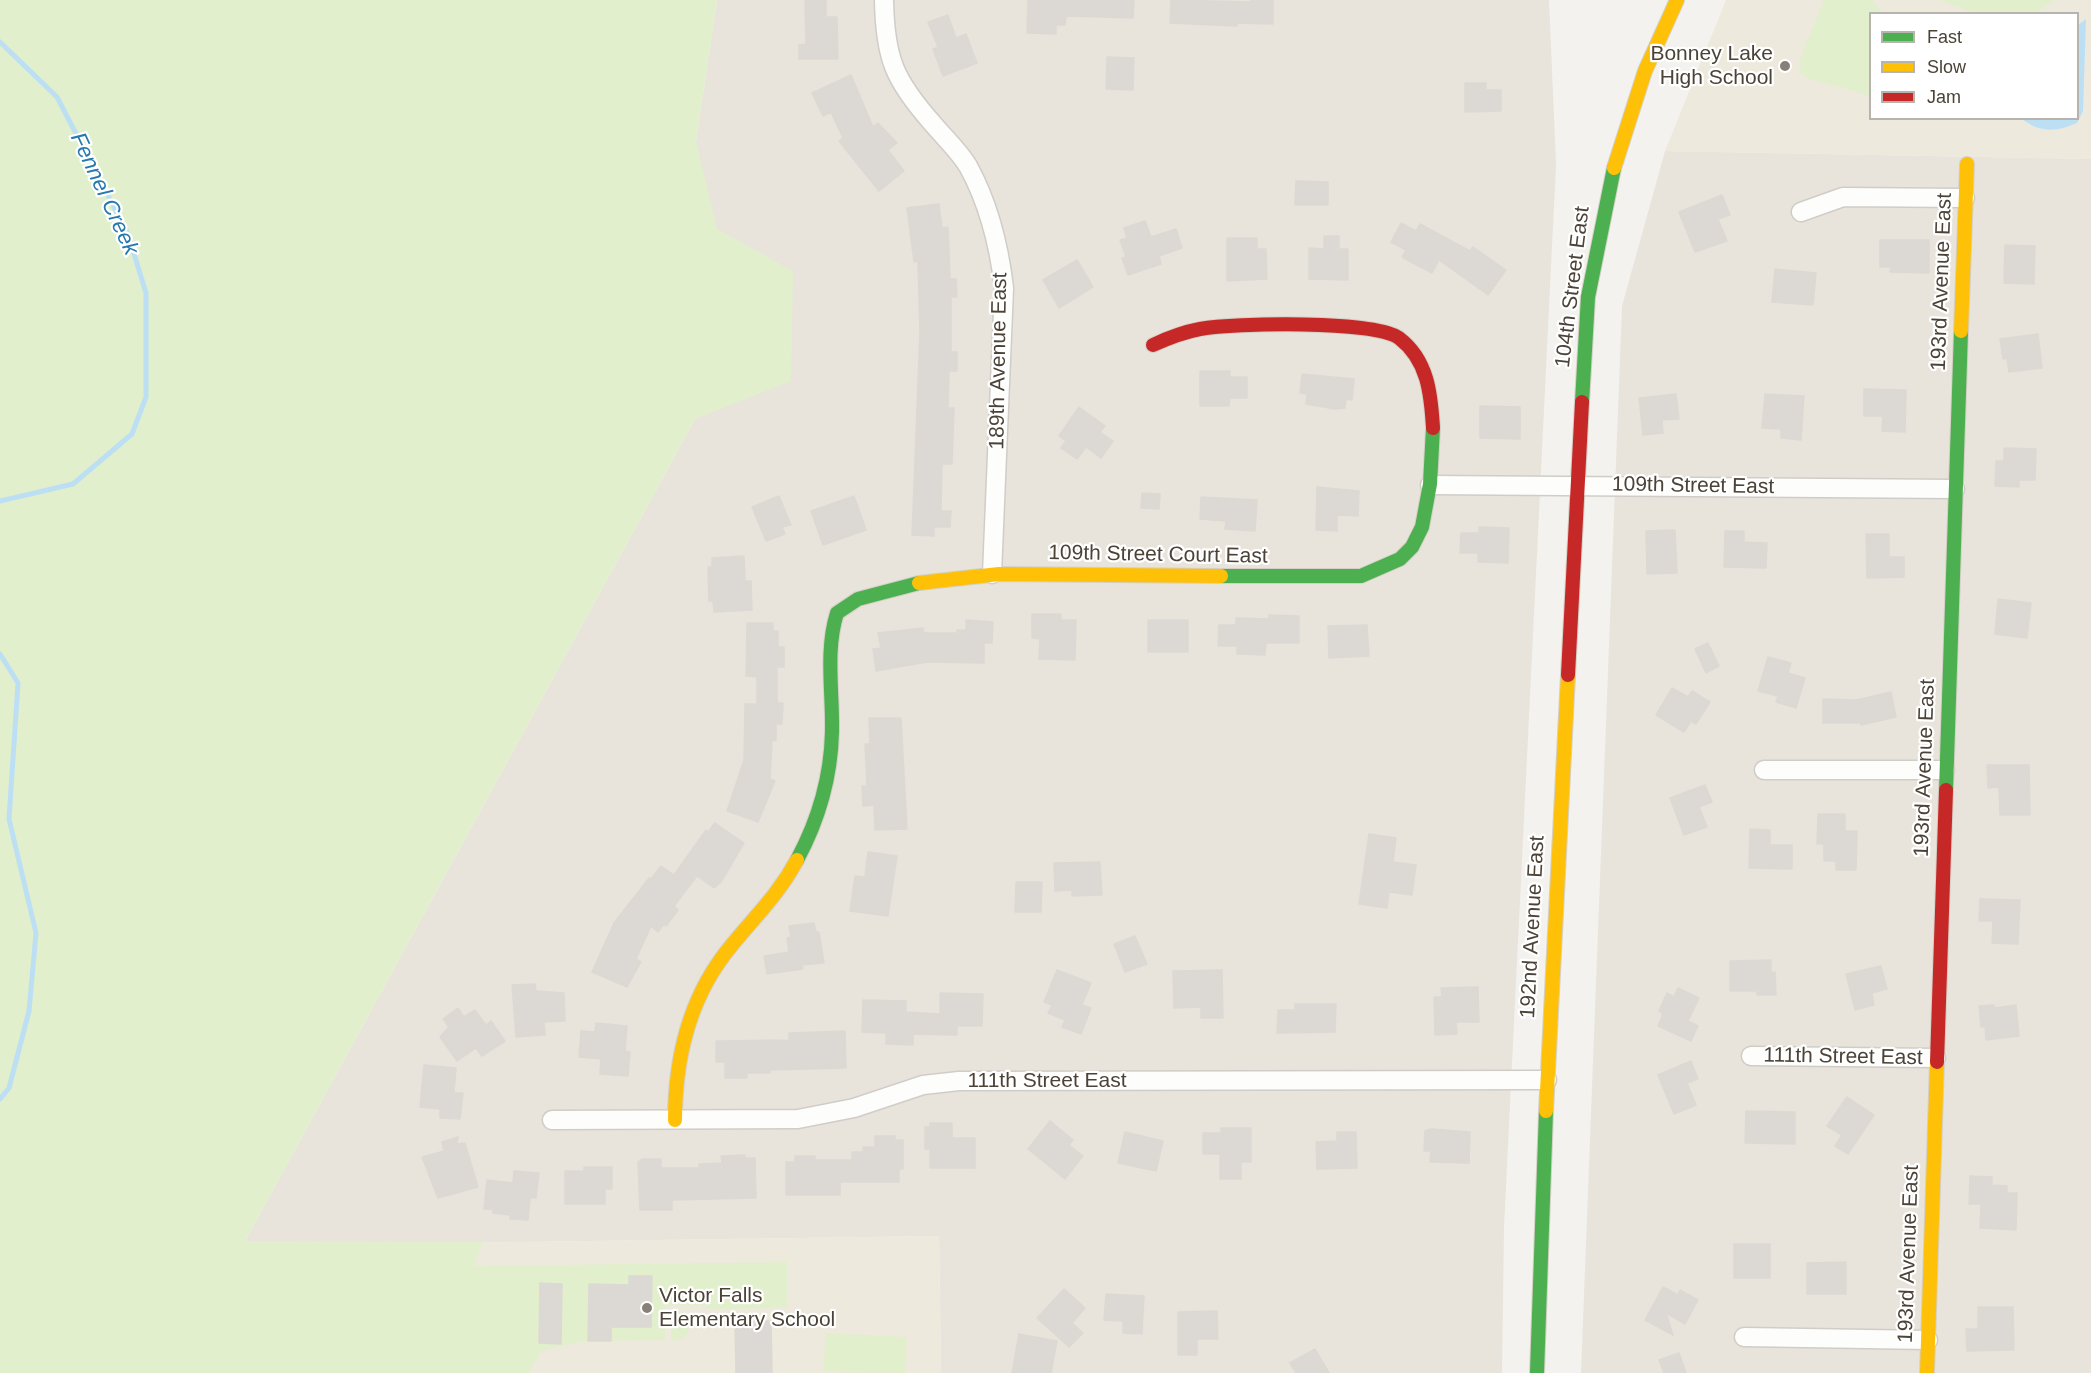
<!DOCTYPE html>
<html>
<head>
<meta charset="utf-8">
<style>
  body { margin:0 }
  #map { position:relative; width:2091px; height:1373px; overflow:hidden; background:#f3f2ee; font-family:Arial,sans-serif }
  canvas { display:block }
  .legend { position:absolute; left:1869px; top:12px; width:210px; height:108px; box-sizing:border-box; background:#fff; border:2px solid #b7b4af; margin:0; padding:8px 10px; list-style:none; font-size:18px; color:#4c4338 }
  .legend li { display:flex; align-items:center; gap:12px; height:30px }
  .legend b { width:30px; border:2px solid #b7b4af }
</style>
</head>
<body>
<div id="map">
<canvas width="2091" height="1373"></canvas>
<ul class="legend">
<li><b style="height:8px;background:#4caf50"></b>Fast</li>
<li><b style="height:8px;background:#ffc107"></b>Slow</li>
<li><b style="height:8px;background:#c62828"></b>Jam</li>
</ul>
</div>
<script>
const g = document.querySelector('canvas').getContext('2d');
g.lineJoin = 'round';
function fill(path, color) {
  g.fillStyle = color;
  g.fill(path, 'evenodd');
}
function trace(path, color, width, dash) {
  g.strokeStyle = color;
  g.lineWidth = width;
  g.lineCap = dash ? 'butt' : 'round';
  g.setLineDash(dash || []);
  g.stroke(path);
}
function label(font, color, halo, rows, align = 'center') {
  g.font = font + ' Arial,sans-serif';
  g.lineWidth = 4.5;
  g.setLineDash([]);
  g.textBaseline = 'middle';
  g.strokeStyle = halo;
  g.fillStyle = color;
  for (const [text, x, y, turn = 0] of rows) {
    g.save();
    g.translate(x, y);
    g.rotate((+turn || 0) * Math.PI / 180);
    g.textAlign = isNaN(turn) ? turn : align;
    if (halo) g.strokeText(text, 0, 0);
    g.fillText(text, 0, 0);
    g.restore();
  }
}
const residential = new Path2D(`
  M717,0h832l7,165 -52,1062 -2,146h-561l-2,-137 -556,8 -138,-3 450,-822 1,-278z
  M1665,151l426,8v1214h-510l41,-1067z`);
const education = new Path2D(`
  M1726,0h365v159l-426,-8zM1870,14h208v104h-208z
  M939,1236l2,137h-615l57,-129z`);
const green = new Path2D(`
  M0,0h717l-21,141 21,88 76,42 -2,110 -96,38 -450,822 237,1 -8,24 313,-4v46l-79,1 -1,-4h-42v35l-81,1 -43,10 -12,22h-529z
  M1824,0h48l11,13 -13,1v82l-63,-18 -7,-6 -1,-11z
  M1939,0h114l-16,13h-62z
  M671,1310l11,2 8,12 -2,10 -8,6 -9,1z
  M826,1333l81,4 -2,36 -82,-1z`);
const water = new Path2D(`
  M2086,19l-3,92 -6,12c-20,9 -37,10 -55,-4l56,-1v-93z`);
const stream = new Path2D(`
  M0,42l57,55 71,137 18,59v104l-14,37 -59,50 -73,17
  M0,654l18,29 -9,136 27,114 -7,78 -20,77 -9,11`);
const building = new Path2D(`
  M805,0h21v17h11l1,42h-39v-14l7,-1z
  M1028,0h106l-1,18 -67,-2 -1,9h-9v9l-29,-1z
  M1171,0l80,2v-2h22v24l-36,-1v3l-67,-3z
  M948,15l8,23 10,-4 11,29 -34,13 -10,-27 5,-2 -10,-25z
  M1107,57l27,1 -1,32 -27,-1z
  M851,75l22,52 5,-4 19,20 -9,7 16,21 -25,20 -40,-50 4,-3 -12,-26 -8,4 -11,-23z
  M1465,83h21v7h15v21l-36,1z
  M1296,181l32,1v23h-33z
  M1722,195l8,20 -12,4 9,22 -32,11 -16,-40z
  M939,204l3,24 6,-1 2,52h6l1,18h-6v55h6v19h-8l-1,37h6l-2,56h-10l-1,47h10l-1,16h-16v9l-22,-1 8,-203 -2,-71 -4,1 -7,-54z
  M1145,221l6,16 25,-8 6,19 -23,8 2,8 -33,11 -6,-17 4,-1 -6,-17 7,-2 -3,-10z
  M1401,223l15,8 4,-7 50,27 3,-4 33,23 -18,25 -49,-35 -7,13 -30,-16 4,-7 -15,-8z
  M1324,236h15v13h9v31l-39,-1v-31l15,1z
  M1227,238h30v11h9l1,30 -40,2z
  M1880,240h49v33l-39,-1 1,-5h-11z
  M2005,245l30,1 -1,38 -30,-1z
  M1077,260l16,27 -34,21 -16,-28z
  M1775,269l41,4 -3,32 -41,-3z
  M2038,334l4,34 -33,4 -2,-14 -4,1 -3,-20z
  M1200,371h30v6h17v21h-17l-1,8h-29z
  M1302,374l52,5 -2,21 -6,-1 -1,9 -10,1 -29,-5 1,-10 -7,-1z
  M1864,389l42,1 -1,42 -23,-1 1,-15h-19z
  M1676,394l3,25 -17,1 1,13 -20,2 -4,-37z
  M1765,394l39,2 -3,44 -20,-2v-9l-19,-1z
  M1480,406l40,1v32l-40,-1z
  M1079,407l26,19 -5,6 13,9 -12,17 -15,-11 -9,12 -16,-11 5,-7 -7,-5z
  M2004,448l32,1 -1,31h-16v7l-24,-1 1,-25h8z
  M1317,487l42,4 -1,25 -21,-1v16l-21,-1z
  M1142,493l18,1 -1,15 -18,-1z
  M779,496l12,29 -9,2 3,7 -19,7 -14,-34z
  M854,496l12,34 -43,15 -12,-34z
  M1201,497l56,3 -2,31 -30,-2 1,-8 -26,-2z
  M1479,527l30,1 -1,35 -30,-1v-9h-18l1,-20h18z
  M1675,530l2,43 -30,1 -1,-43z
  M1725,531h19v11l23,1 -1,25 -42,-1z
  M1866,534h23v23h15v20l-37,1z
  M744,556l1,25h6l1,29 -38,2 -1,-11h-4l-1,-34h4v-9z
  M1998,599l33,4 -4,35 -32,-4z
  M1032,614h29v6h15l-1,40 -36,-1 1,-20 -8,-1z
  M1269,615l30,1v27h-33l-1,12 -28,-1v-8h-19l1,-21h17v-7l33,1z
  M966,620l27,2 -1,21h-8v20l-57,-1 -51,9 -3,-22 8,-1 -3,-15 45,-5 1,5h33v-3h9z
  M1148,620h40v32h-40z
  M747,623h26v8h5v16h6v20h-7v36h6l-1,21h-6v17l-4,-1 -2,39 5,2 -17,41 -31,-11 17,-51 1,-56h12v-27l-11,-1z
  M1367,625l2,31 -40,2 -1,-32z
  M1708,643l11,23 -13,7 -11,-24z
  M1768,657l23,6 -3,10 17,5 -9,30 -20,-6 2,-6 -20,-5z
  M1672,688l16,9 4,-6 18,11 -14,22 -5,-3 -7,11 -28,-17z
  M1891,692l5,25 -35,8 -1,-2h-37v-24l33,1z
  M869,718h32l6,111 -32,1 -1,-25 -11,1 -1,-20h5l-2,-42h5z
  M1987,765h42l1,50h-30l-1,-28 -11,1z
  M1705,785l7,17 -13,5 8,20 -23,8 -14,-37z
  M1818,814h27v17h12l-1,39h-20v-9h-12v-17h-7z
  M715,823l29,20 -23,39 -7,6 -17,-12 -23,30 4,4 -12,16 -2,-2 -6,8 -7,-6 -15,33 5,3 -14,25 -35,-15 22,-49 35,-45 2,1 10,-13 13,9 32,-45 2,2z
  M1750,829l20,1v15h22v24l-43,-1z
  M1369,834l27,4 -3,24 23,3 -4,30 -23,-3 -2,16 -28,-4z
  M868,852l29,4 -9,60 -38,-5 5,-35 10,1z
  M1100,862l2,33 -30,1v-6l-17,1 -1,-28z
  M1016,882h26l-1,30h-26z
  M1980,899l40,1 -2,44 -26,-1 1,-22h-14z
  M814,923l2,9h3l5,31 -22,2 1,4 -36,5 -3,-18 25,-4 -2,-14 4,-1 -2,-11z
  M1135,936l12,28 -22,8 -11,-28z
  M1771,960v13l4,-1 1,23h-19v-4h-27v-30z
  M1881,966l6,23 -15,4 2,12 -19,5 -9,-36z
  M1057,970l34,13 -9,22 9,3 -10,26 -19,-7 3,-7 -17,-7 4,-8 -8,-3z
  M1222,970l1,48h-22v-11l-27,1 -1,-37z
  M535,984l1,7 28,2 1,28 -21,1 1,13 -29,2 -4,-52z
  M1478,987l1,35h-23l1,12 -22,1 -1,-38h8l-1,-9z
  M1678,988l21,10 -11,23 10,5 -7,15 -33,-15 5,-12 -4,-3 8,-18 7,4z
  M940,993l43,1 -1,32h-25v9l-44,-1v11l-27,-1v-11l-24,-1 1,-32 43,1v11l34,2z
  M1295,1004h41l-1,28 -58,1 1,-23h17z
  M1994,1005v3l22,-3 3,31 -33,4 -1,-14 -4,1 -2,-21z
  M458,1008l6,9 11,-7 11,15 5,-4 14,20 -23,15 -6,-8 -19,13 -17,-24 9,-10 -6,-8z
  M596,1023l31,3 -2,25 5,1 -2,24 -28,-2 1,-15 -22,-2 2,-26 14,1z
  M845,1031l1,37 -76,2v3h-23v5h-22v-16h-9v-21l73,-1v-7z
  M1691,1061l7,18 -11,4 9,22 -22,9 -16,-39z
  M424,1065l32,3 -2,25h9l-3,26 -20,-1v-9l-20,-2z
  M1847,1097l27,18 -26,39 -13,-8 7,-11 -15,-9z
  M1746,1111l49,1v32l-50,-1z
  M1050,1121l23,19 -4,5 14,11 -18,23 -37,-30z
  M930,1123h22v15h23v30h-45v-19h-5v-22h5z
  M1221,1128h30v34h-10v17h-21v-25h-17v-21h18z
  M1431,1129l39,3 -1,31 -39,-1 1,-11h-7l1,-20z
  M1125,1132l38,9 -7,30 -38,-8z
  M1337,1132h19l1,36 -40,1 -1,-27 21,-1z
  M875,1136h20v4h8v29h-4v13h-59v13h-54v-33h9v-6h20v4h37v-8h11v-5h12z
  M458,1137l-1,7 8,-1 13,44 -40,11 -16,-41 22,-6 -2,-9z
  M745,1155v3h10l1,40 -84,2v10h-32l-2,-48 4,-3h19v9h38v-4l23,-1 -1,-7z
  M584,1167h28v22h-7v15h-40v-33h19z
  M514,1171l25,2 -3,25h-6l-2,22 -18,-1v-4l-17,-2v-4h-9l3,-29 26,3z
  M1970,1176l22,1v8l15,1v7h10l-1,37 -36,-2 1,-24h-12z
  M1734,1244h36v34h-36z
  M1846,1262v32h-39v-31z
  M629,1276h23l-1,51h-40v14h-23l1,-57 40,1z
  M540,1283l22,1 -1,60 -22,-1z
  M1663,1287l15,8 2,-5 18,10 -13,24 -19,-11 7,22 -28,-15z
  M1064,1289l21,19 -13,15 11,10 -14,14 -32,-29z
  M1106,1294l38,2 -2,38 -19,-1v-12l-19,-1z
  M1978,1307h35l1,43 -47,1 -1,-22h12z
  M1217,1311l1,28h-21v16h-19v-43z
  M735,1321h36l1,52h-36z
  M1019,1334l38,7 -6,32h-39z
  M1315,1349l14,24h-33l-6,-10z
  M1679,1353l7,20h-22l-5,-13z`);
const street = new Path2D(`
  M884,0c1,58 10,80 49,124 11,13 26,27 35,42 21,38 31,79 36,122l-12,286
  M1801,212l42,-15 122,1
  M1430,485l525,4
  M1764,770h181
  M1751,1056l185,2
  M552,1120l246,-1 56,-11 69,-23 36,-4 588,-1
  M1744,1337l184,3`);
const fast = new Path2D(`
  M1582,402l6,-105 26,-129
  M1221,576h140l39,-17 12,-12 10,-20 8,-43 3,-56
  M1946,790l15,-459
  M797,860c21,-39 34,-84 35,-128 1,-39 -7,-81 5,-119l21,-14 61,-16
  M1537,1373l9,-262`);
const slow = new Path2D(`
  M1614,168l31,-97 32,-71
  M1961,331l6,-167
  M919,583l80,-9 222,2
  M1546,1111l22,-436
  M675,1120c0,-59 13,-117 49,-165 26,-34 52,-56 73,-95
  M1927,1373l10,-311`);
const jam = new Path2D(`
  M1153,345c15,-7 31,-13 47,-16 35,-6 173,-9 199,9 29,22 32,56 34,90
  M1568,675l14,-273
  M1937,1062l9,-272`);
const markers = [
  [1785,66,6,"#868078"],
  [647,1308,6,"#868078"]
];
const poiNames = [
  ["Bonney Lake",1773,54],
  ["High School",1773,78],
  ["Victor Falls",659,1296,"left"],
  ["Elementary School",659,1320,"left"]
];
const streetNames = [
  ["193rd Avenue East",1942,282,-88],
  ["104th Street East",1573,287,-83],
  ["189th Avenue East",999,361,-89],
  ["109th Street East",1693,486,1],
  ["109th Street Court East",1158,555,1],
  ["193rd Avenue East",1925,768,-88],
  ["192nd Avenue East",1533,927,-87],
  ["111th Street East",1843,1057,1],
  ["111th Street East",1047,1081],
  ["193rd Avenue East",1909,1254,-88]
];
const waterNames = [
  ["Fennel Creek",104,194,65]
];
fill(residential, '#e8e4db');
fill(education, '#eee9dd');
fill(green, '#e2efcd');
fill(water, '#bcdff4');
trace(stream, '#bcdff4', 5);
fill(building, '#dcd9d4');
trace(building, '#dcd9d3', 1.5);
trace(street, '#d0cdc8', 21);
trace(fast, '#d5d0c5', 16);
trace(slow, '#d5d0c5', 16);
trace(jam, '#d5d0c5', 16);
trace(street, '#fdfdfc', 18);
trace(fast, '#4caf50', 14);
trace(slow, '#ffc107', 14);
trace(jam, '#c62828', 14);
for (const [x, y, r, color] of markers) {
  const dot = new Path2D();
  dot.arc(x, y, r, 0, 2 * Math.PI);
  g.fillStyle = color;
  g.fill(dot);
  trace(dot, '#fff', 2);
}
label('21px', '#4c4338', '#fff', poiNames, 'right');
label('21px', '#4c4338', '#fff', streetNames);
label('italic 22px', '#2579b0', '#fff', waterNames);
</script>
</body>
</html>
